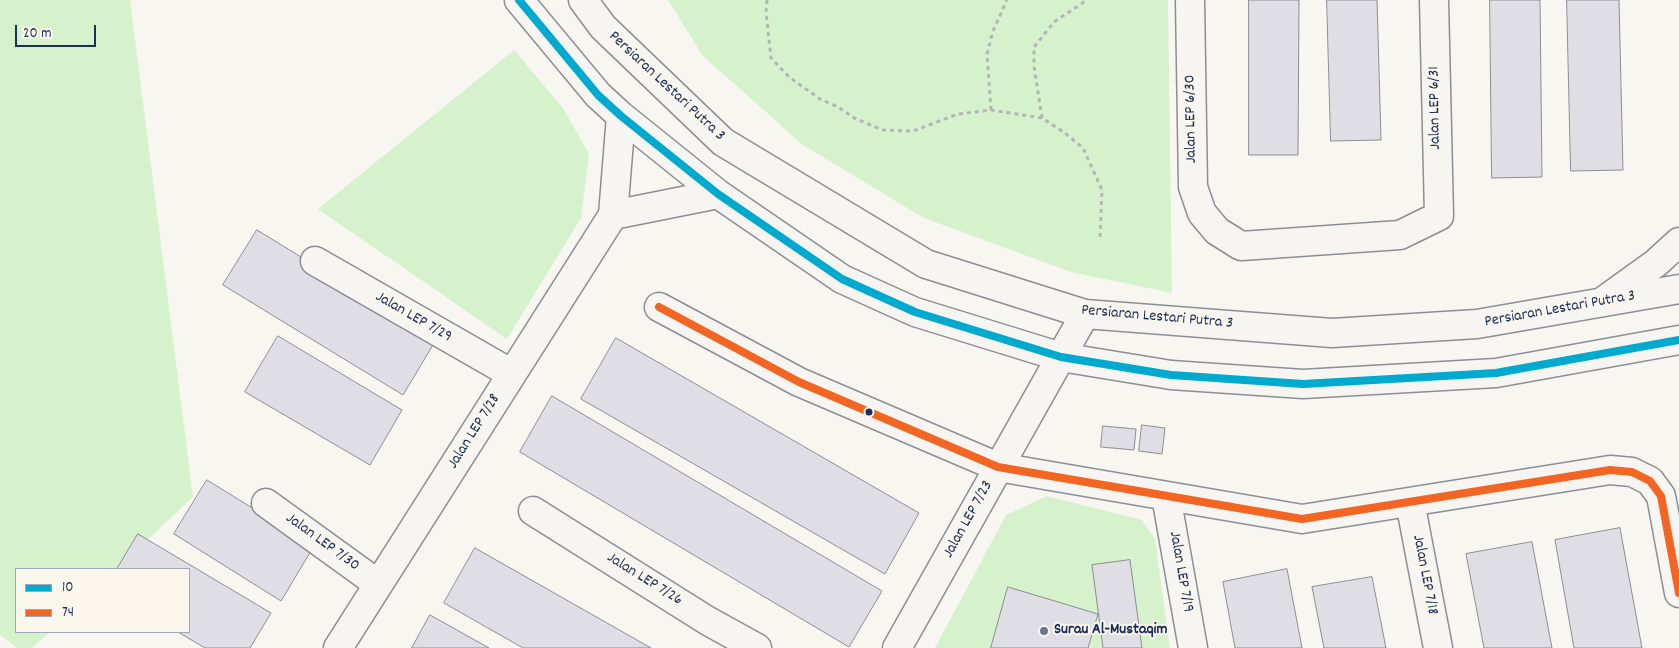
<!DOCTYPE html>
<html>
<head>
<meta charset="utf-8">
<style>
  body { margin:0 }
  #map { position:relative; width:1679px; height:648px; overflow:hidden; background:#f8f6f0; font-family:Dekko,sans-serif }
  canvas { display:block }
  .legend { position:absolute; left:15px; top:568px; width:175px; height:65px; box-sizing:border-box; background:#fbf7ec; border:1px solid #a1a7b3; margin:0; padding:6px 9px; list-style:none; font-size:15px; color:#1b2f5e }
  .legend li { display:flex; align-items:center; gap:10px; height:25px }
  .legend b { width:25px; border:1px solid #a1a7b3 }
  .scale { position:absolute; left:15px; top:25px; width:81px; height:22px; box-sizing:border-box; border:2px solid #1b2f5e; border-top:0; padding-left:6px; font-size:15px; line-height:18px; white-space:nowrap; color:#1b2f5e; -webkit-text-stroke:4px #fbf7ec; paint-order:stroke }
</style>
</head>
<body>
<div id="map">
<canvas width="1679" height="648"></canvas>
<ul class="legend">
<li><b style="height:6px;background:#00a9ce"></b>10</li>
<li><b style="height:6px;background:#f26522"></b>74</li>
</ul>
<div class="scale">20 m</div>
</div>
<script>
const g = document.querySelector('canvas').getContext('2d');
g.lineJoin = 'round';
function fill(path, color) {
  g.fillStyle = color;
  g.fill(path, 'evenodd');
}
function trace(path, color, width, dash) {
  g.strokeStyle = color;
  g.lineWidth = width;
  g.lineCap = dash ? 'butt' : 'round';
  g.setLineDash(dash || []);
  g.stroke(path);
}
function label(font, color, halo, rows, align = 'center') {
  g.font = font + ' Dekko,sans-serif';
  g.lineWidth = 4;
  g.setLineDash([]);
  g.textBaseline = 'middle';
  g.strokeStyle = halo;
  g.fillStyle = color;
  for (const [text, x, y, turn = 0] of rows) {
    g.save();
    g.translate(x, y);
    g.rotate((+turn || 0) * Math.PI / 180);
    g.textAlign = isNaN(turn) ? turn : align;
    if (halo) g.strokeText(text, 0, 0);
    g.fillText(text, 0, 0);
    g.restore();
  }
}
const green = new Path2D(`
  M0,0h130l63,497 -77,72h-100v63h34l-18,16h-15l-17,-13z
  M668,0h500l4,293 -101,-21 -147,-54 -121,-73 -100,-89z
  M514,50l49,58 26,46 -8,64 -74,121 -189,-130z
  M1047,496l95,24 13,19 15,109h-235l71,-133z`);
const building = new Path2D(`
  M1249,0h50l-1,155h-49z
  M1327,0h50l4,140 -50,1z
  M1490,0h50l2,177 -50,1z
  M1567,0h52l4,170 -52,1z
  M257,230l179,110 -33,55 -180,-110z
  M278,336l124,74 -32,55 -125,-73z
  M616,338l303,175 -34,61 -304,-175z
  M552,396l330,195 -33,56 -329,-195z
  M1142,425l23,3 -3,26 -23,-3z
  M1103,426l33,3 -2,21 -33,-3z
  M207,480l107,66 -33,55 -107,-67z
  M1620,528l22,120h-68l-19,-108z
  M138,534l133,79 -21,35h-45l-27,-16h11v-63h-72z
  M1532,542l20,106h-68l-18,-94z
  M475,548l176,100h-128l-79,-45z
  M1130,560l12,88h-39l-11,-83z
  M1287,569l15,79h-67l-12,-66z
  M1372,577l14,71h-62l-12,-61z
  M1008,587l90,27 -10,34h-97z
  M430,615l59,33h-77z`);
const path = new Path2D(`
  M767,0l-1,12 5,46 18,19 31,22 18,8 16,11 29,12 30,1 45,-17 33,-4 51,8 23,15 18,15 19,42 -2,49
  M991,110l-4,-56 6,-23 14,-31
  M1042,118l-8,-52v-19l20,-25 33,-22`);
const minor = new Path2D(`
  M519,0l79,95 23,21 97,78 124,85 73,33 146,45 110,18 132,9 193,-11 183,-33
  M583,0l20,27 120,115 203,122 159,50 247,19 145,-9 202,-35
  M1190,0l3,187 9,26 15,18 24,15 159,-11 39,-19 -5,-216
  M613,215l105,-21
  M315,261l197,113
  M1606,299l50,-36 23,-21
  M659,307l140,75 199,85 304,52 308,-49 22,2 18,9 11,15 18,97
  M1166,496l27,152
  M1410,502l28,146
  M266,503l112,81
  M533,511l175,110 49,27
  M338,648l275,-433 8,-99
  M897,648l188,-334`);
const bus1 = new Path2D(`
  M519,0l79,95 23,21 97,78 124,85 73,33 146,45 110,18 132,9 193,-11 183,-33`);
const bus2 = new Path2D(`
  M659,307l140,75 199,85 304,52 308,-49 22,2 18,9 11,15 18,97`);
const markers = [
  [869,412,4.5,"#1b2f5e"],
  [1044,631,5,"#687591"]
];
const streetNames = [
  ["Persiaran Lestari Putra 3",666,87,43],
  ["Jalan LEP 6/31",1436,108,-91],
  ["Jalan LEP 6/30",1192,119,-91],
  ["Persiaran Lestari Putra 3",1560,310,-10],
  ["Jalan LEP 7/29",413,318,30],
  ["Persiaran Lestari Putra 3",1157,318,5],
  ["Jalan LEP 7/28",475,432,-58],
  ["Jalan LEP 7/23",969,520,-61],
  ["Jalan LEP 7/30",322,543,36],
  ["Jalan LEP 7/19",1180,572,80],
  ["Jalan LEP 7/18",1424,575,79],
  ["Jalan LEP 7/26",644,580,32]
];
const poiNames = [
  ["Surau Al-Mustaqim",1054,631]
];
fill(green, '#d5f2cd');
fill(building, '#dfdee5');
trace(building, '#8b8e94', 1);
trace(minor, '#8b8e94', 31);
trace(path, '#b3b5b7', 3, [4, 4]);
trace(minor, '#f6f5f1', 28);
trace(bus1, '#00a9ce', 8);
trace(bus2, '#f26522', 8);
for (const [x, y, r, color] of markers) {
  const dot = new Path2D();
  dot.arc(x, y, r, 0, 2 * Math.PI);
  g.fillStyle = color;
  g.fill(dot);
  trace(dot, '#fbf7ec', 2);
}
label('16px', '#1b2f5e', '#fbf7ec', streetNames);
label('bold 16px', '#1b2f5e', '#fbf7ec', poiNames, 'left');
</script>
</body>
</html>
